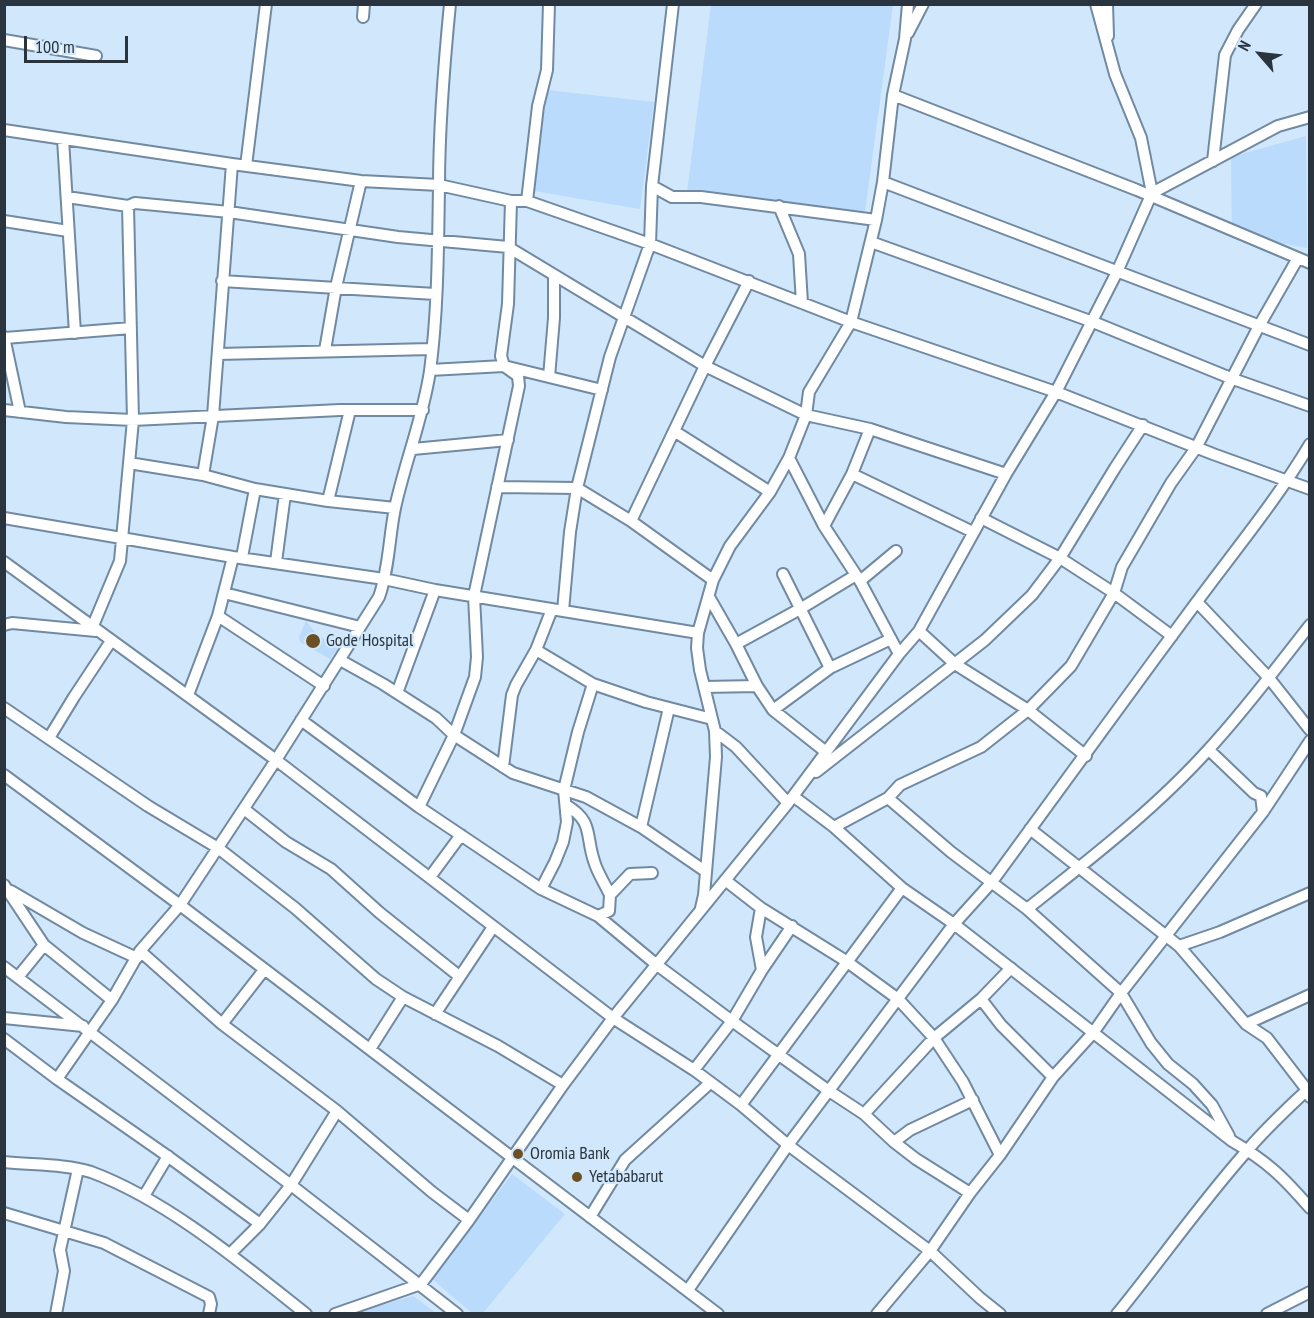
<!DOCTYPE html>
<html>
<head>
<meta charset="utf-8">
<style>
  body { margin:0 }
  #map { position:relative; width:1314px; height:1318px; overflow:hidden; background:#d1e7fc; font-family:"PT Sans Narrow",sans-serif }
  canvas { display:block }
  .frame { position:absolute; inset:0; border:6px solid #29343e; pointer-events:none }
  .north { position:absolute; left:1230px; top:24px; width:60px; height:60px; -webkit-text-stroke:4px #d1e7fc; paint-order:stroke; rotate:298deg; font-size:16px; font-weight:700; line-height:24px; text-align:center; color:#29343e }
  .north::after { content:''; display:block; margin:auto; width:21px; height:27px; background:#29343e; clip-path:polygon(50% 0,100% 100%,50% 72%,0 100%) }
  .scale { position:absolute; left:24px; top:36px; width:104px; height:27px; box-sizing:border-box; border:3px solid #29343e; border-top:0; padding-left:8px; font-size:18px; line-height:21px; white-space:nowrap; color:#29343e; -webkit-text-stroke:4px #d1e7fc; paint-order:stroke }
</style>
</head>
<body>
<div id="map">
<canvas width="1314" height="1318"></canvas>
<div class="frame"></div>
<div class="north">N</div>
<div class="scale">100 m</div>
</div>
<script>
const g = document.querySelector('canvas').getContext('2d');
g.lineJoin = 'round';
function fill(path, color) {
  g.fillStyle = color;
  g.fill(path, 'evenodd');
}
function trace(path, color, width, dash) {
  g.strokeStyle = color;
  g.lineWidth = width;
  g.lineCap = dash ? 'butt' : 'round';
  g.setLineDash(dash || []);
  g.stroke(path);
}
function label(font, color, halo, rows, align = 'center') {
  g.font = font + ' "PT Sans Narrow",sans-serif';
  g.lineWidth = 4.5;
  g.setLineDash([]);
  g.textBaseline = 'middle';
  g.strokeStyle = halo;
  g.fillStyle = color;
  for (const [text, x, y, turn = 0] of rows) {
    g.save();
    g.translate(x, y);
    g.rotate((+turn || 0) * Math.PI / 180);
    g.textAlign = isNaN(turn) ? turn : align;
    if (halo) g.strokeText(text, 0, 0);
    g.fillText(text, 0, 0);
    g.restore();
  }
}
const built = new Path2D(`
  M711,5h182l-28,207 -178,-20z
  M547,90l107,12 -14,107 -106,-18z
  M1306,136l1,112 -75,-14 -1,-77z
  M306,621l10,12 22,16 -8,10 -30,-17 -1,-5z
  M512,1174l53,40 -82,99h-11l-40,-34z
  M413,1296l23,17h-81z`);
const minor = new Path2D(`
  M1096,4l19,70 26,64 11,55
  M1107,4l1,32
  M363,17l1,-13
  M908,33l15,-29
  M4,40l92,16
  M893,95l244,95 173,73
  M4,130l228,34 129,17 78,4 72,16h16l123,43 201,78 205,70 157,62 97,35
  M63,139l12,194
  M1213,161l12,-106 13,-25 18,-26
  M246,166l20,-162
  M883,182l427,163
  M652,186l20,11h29l175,23
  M67,197l61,9 7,-3 94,9 169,25 110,10 197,119 101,49 64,14 136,45
  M527,201l11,-95 9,-36 2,-66
  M779,206l20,48 3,49
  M4,221l64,10
  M871,242l222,80 140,57 77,27
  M222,281l213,13
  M4,337l16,75
  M5,338l126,-10
  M325,350l11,-63 25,-106
  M218,354l214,-5
  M430,370l74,-4 98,24
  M549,377l5,-59v-43
  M4,410l62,7 67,3 207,-10h83
  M674,431l96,61
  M413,449l95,-9
  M789,458l35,68 36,55 39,73
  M129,463l74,12 52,14 73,12 67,7
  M852,474l121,58
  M203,475l10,-59 19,-252
  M497,487l80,1 54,33 82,59
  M328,501l22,-91
  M4,518l229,39 151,22 51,11 263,43
  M981,518l79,40 54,35 58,43
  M631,521l74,-155 44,-85
  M824,526l28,-52 18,-45
  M242,557l13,-68
  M4,562l272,198 337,258 81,52 47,35 47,40 142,106 50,47 20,16
  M276,562l9,-68
  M860,581l36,-30
  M224,593l136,34
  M709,597l27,47 21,42 16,24 53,42
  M1197,602l72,76 41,52
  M563,611l7,-79 7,-44 33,-131 40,-113 2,-58 21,-182
  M218,616l106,70
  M4,625l8,-2 84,8
  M92,628l28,-67 13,-141 -5,-214
  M919,631l36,33 73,46 58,46
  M736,644l64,-35 56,-34
  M536,650l57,34 53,18 66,17
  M340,660l43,24 53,34 18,17 59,38 73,24 55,30 64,44
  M830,668l61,-29
  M704,687l53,-1
  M397,693l38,-103
  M188,695l30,-79 15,-59
  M4,708l144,98 70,42 77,60 81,71 27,18 95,49 65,39
  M773,710l57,-42 -47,-94
  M301,720l118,87 122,82 57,27 59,49 75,56 97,70 35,23 30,28 22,17 54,34
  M715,731l21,16 52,56
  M49,738l25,-41 37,-56
  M1209,750l45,43 7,3 2,16
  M503,767l9,-72 4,-10 20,-35 16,-41
  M816,772l169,-132 47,-45 28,-37 55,-90 28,-43
  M4,775l176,130 538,409
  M793,796l41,31 68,61 52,36 278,217c36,21 51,36 78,67
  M888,798l12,-13 81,-38 47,-37 43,-44 43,-73 8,-26 49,-84 25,-35 63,-122 39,-68
  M566,805c28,17 19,29 28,56 3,11 11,23 16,34
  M419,807l35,-72 21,-58 2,-20 -3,-61 45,-210 -1,-10 -14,-10 -3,-10 7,-52 3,-103
  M244,809l42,33 45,27 49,44 79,63
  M641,827l28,-119
  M834,827l54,-29 63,54 76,57 94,84 30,50 17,21 25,20 19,21 17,31
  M1030,829l149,117 67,78 21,14 40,52 3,7
  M430,877l31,-42
  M725,880l36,28 85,53 52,38 36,39 29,44 37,73
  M4,885l40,60 68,55
  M541,889l14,-27 8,-20 4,-20 -3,-32 14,-58 15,-48
  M11,891l72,42 54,25
  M701,908l3,-13 12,-138 -1,-26 -15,-61 -3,-22 1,-15 15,-53 17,-34 40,-54 19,-34 17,-43 3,-23 42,-70 25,-102 7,-38 10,-87 12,-56 3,-35
  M761,908l-5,29 6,33
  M1027,909c63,-50 128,-100 182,-160 36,-39 68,-82 101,-124
  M598,916l11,-5 1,-16 20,-21 22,-1
  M1179,946l41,-14 90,-39
  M140,951l82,73 115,87 95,81 37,28
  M4,967l287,218 166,129
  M18,977l26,-32
  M981,999l20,26 52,52
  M435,1014l58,-87
  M4,1018l79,8
  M222,1024l42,-54
  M1246,1024l64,-29
  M4,1039l53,40 109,76 94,69
  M370,1049l33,-52
  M694,1070l38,-49 30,-51 30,-44
  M57,1079l55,-79 28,-49 40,-46 96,-145 103,-163c10,-28 10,-60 16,-89 10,-46 28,-90 35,-137 8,-60 8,-125 9,-185 0,-61 5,-121 11,-182
  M741,1105l161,-217
  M864,1114l70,-76 47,-39 30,-31
  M894,1142l16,-12 63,-30
  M4,1162c27,3 62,2 87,10 76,28 152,92 215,142
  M144,1196l24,-40
  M4,1213l100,30 105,54 2,7 -2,10
  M590,1217l35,-57 85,-77
  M230,1254l30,-30 31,-39 46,-74
  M688,1290l100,-145 166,-221 37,-41c68,-93 136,-187 205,-280 39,-53 80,-102 114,-159
  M56,1314l8,-43 -4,-21 18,-81
  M335,1314l86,-30 48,-64 94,-135 50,-67 175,-215 111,-149 20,-23 87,-157 50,-82 61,-120 35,-79 126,-67 32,-9
  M877,1314l53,-63 40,-58 30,-38 53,-78 40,-44 28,-40 142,-181 47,-71
  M1117,1314c44,-54 83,-110 129,-162 18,-22 40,-42 61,-62
  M1267,1314l43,-22`);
const markers = [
  [313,641,8,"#6c5023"],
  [518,1154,6,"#6c5023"],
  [577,1177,6,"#6c5023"]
];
const poiNames = [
  ["Gode Hospital",326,641],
  ["Oromia Bank",530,1154],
  ["Yetababarut",589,1177]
];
fill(built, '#badbfb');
trace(minor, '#718aa2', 14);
trace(minor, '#fff', 10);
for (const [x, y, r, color] of markers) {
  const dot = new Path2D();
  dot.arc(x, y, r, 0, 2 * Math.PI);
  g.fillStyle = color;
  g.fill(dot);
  trace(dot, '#d1e7fc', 2);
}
label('18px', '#29343e', '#d1e7fc', poiNames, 'left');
</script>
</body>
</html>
